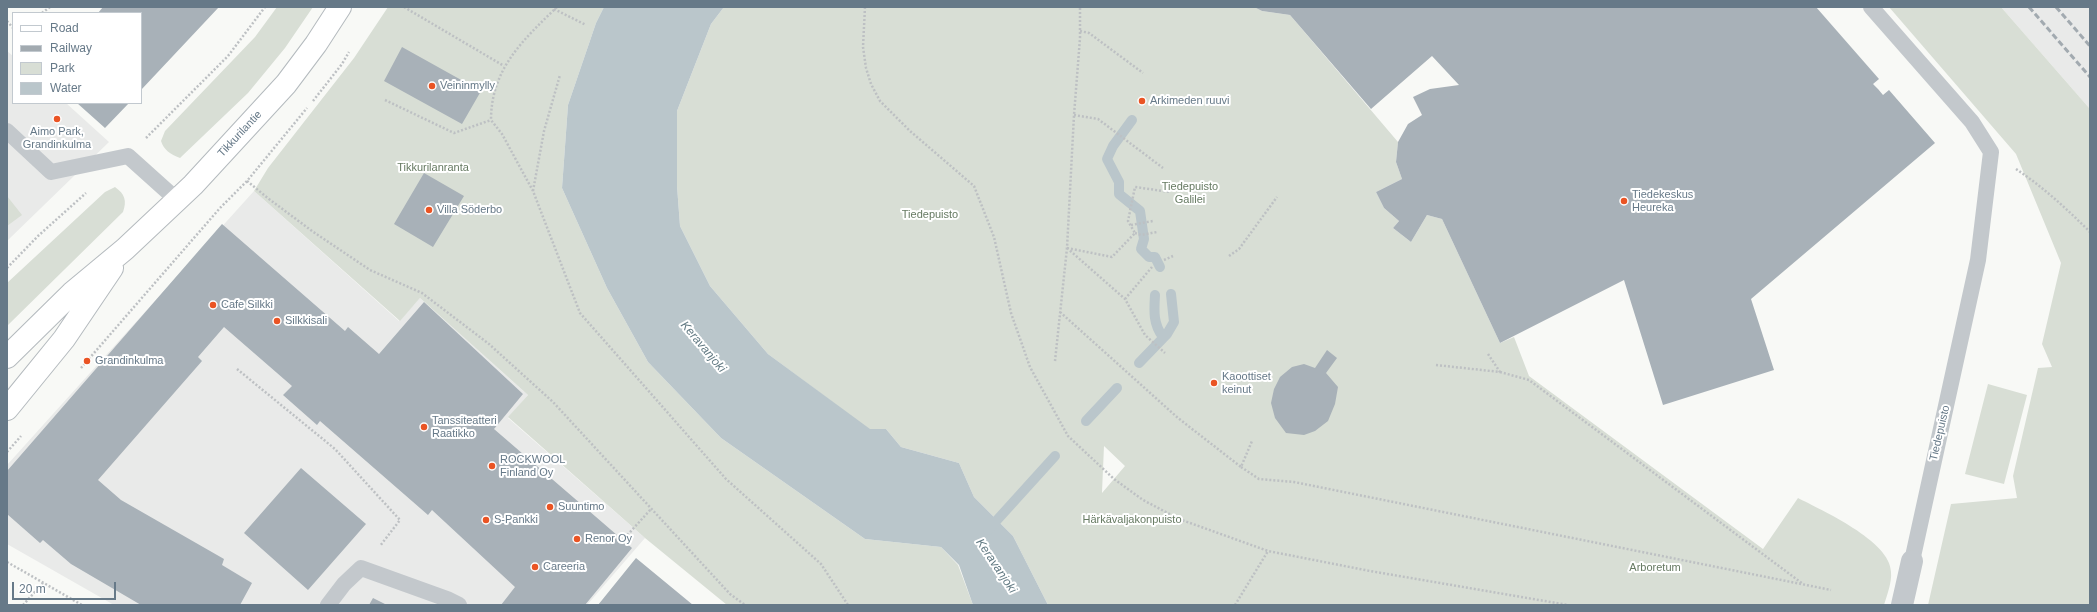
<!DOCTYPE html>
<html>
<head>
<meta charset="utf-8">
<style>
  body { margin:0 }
  #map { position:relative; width:2097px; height:612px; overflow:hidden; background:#f8f9f6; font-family:Helvetica,sans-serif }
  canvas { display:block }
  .frame { position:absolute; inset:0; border:8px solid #667988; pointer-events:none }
  .legend { position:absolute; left:12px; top:12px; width:130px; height:92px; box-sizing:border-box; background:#fff; border:1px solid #c2c9cf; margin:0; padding:5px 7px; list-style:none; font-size:12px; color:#667988 }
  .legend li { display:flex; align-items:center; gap:8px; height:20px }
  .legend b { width:20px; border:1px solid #c2c9cf }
  .scale { position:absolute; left:12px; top:582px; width:104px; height:18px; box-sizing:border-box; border:2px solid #667988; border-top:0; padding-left:5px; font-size:12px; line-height:14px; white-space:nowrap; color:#667988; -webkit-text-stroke:3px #fff; paint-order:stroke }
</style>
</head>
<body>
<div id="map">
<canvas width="2097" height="612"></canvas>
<div class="frame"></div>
<ul class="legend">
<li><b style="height:5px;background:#fff"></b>Road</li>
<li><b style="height:5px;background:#a2aab0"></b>Railway</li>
<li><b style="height:11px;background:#d8ded5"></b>Park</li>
<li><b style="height:11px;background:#bac6cb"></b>Water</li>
</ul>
<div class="scale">20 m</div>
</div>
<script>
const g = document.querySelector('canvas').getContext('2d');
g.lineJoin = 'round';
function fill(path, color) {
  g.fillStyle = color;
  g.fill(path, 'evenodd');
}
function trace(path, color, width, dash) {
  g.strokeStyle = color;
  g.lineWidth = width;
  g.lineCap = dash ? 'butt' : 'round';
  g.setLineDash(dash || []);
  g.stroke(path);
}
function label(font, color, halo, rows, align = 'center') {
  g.font = font + ' Helvetica,sans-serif';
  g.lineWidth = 4;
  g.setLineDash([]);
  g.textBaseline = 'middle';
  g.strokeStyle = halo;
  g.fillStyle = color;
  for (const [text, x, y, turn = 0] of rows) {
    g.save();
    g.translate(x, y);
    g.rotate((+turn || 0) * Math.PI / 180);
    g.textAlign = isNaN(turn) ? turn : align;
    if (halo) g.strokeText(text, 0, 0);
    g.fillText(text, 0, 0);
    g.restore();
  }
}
const built = new Path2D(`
  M2001,7h89v102z
  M7,51l6,5v47h53l43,39 -102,99z
  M254,191l145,130 21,-23 108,97 -20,23 137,120 -58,67h-473l-107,-61v-79z`);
const green = new Path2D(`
  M277,7h36l-28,41 -37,45 -68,65c-10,-4 -16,-8 -19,-17l4,-10 90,-94z
  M388,7h216l-8,16 -28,82 -6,83 45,100 41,74 73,76 144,101 76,8 17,18 15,40h-246l-82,-67 -137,-121 20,-22 -108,-97 -20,23 -146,-130 14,-23 86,-110z
  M724,7h530l8,4 28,4 108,127 -2,20 6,17 -26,13 8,16 15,13 -6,7 18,14 16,-27 15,4 58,124 14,-6 15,39 234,173 35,-51c23,12 93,43 93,74 1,10 -4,23 -7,33h-836l-35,-69 -39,-39 -15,-34 -58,-16 -15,-18 -16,1 -102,-76 -58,-68 -30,-60 -3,-40v-75l34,-87zM1104,446l21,20 -23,27v-1z
  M1889,7h112l89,102v496h-162l23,-101 66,-6 -4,-22 25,-108 14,-1 -10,-23 19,-81 -45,-109z
  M115,187c10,7 12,14 8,25l-116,114v-43l98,-91z
  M7,196l15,19 -15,11z
  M1988,384l39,11 -23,89 -39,-10z`);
const water = new Path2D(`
  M604,7h120l-13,17 -34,87v75l3,40 30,60 58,68 102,75h16l15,18 58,16 15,34 39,39 35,69h-75l-14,-40 -18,-18 -76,-8 -144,-101 -73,-76 -41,-74 -45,-100 6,-83 28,-82z`);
const stream = new Path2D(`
  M1132,120l-19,26 -6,13 12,23v12l21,17 4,28 -3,10 8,8h6l5,10
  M1155,295c-1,16 -2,29 8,42
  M1139,363l28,-29 7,-12 -3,-28
  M1086,421l31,-33
  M988,530l67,-74`);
const building = new Path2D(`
  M103,7h116l-78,83v-77h-43z
  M1254,7h562l63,72 -6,5 5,5 5,6 6,-5 46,53 -184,156 23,71 -111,35 -39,-125 -124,63 -58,-124 -15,-4 -16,27 -18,-14 6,-7 -15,-13 -8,-16 26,-13 -6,-17 2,-20 10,-18 14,-9 -9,-18 17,-8 29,-4 -27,-29 -61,53 -81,-94 -28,-4z
  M402,47l79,44 -19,33 -78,-43z
  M77,103h52l-24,25z
  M424,173l40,23 -31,51 -39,-23z
  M222,224l123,107 3,-4 31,27 45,-52 99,92 -29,35 138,119 -47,57h-84l14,-18 -83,-77 -4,5 -108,-94 -3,4 -34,-30 9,-9 -68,-59 -26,30 4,4 -104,119 23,20 103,59 -2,6 30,18 -12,22h-99l-70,-41 -28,-24 -3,3 -33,-29v-43z
  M1327,350l10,8 -11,15 12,14 -3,17 -7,17 -13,10 -11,4 -18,-2 -11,-15 -4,-15 3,-14 6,-12 12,-10 12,-3 11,4z
  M301,468l65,56 -58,66 -64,-57z
  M636,558l57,47h-95z
  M373,598l14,7h-18z`);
const path = new Path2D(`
  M404,7l100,59
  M557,7c-34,33 -66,62 -66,113l11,14 31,57 47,122 146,166 95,85 27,41
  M865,7l-2,40 3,21 5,16 9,17 30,30 64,55 20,51 17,76 19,54 38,69 46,43 29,21 36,19 89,32 102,20 198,34
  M554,9l32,16
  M42,13l8,-6
  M7,21l6,7
  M1080,31l9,2 54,40
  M385,100l69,33 37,-13
  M313,101l29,-37 7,-12
  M1074,115l24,4 65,49
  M146,138l82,-82 37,-49
  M2016,169c27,18 51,40 74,63
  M247,181l22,18 43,32 58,39 52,23 67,51 64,58 177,192 15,11
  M533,191l11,-60 16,-56
  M1131,225l22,-4
  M1135,233l6,2 16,-3
  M1067,248l45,9 23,-24 -7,-12 7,-34 35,5
  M1067,248l58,51 20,36 20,18
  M1229,256l10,-7 38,-52
  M1164,260l9,-4
  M7,268l31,-32 48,-43
  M1125,299l27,-32
  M1060,312l118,106 63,49 11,-26
  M1055,361l12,-113 7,-133 6,-77v-31
  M1436,365l64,7 -12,-18
  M81,368l139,-160 27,-27 60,-73
  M237,369l98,80 65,71 -20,26
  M1500,372l29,8 274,204
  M7,452l14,-16
  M1241,467l18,12 35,3 537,108
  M622,541l29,-32
  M7,562l75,43
  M23,605l20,-22
  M1235,605l33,-54`);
const service = new Path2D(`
  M1871,7l101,115 19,30 -13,108 -66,301
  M7,131l44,41 77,-16 49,44
  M328,605l16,-21 17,-16 86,31 12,6`);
const minor = new Path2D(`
  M1902,605l10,-44`);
const primary = new Path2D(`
  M7,357l65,-64 53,-44 68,-64 93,-101 30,-40 24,-37
  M7,409l57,-70 48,-71`);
const rail = new Path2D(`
  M2029,7l61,70
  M2056,7l34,39`);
const markers = [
  [432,86,4,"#ea5424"],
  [1142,101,4,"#ea5424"],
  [57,119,4,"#ea5424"],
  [1624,201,4,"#ea5424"],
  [429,210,4,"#ea5424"],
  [213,305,4,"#ea5424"],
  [277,321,4,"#ea5424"],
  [87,361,4,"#ea5424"],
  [1214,383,4,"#ea5424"],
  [424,427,4,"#ea5424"],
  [492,466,4,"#ea5424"],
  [550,507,4,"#ea5424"],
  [486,520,4,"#ea5424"],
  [577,539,4,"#ea5424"],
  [535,567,4,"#ea5424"]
];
const poiNames = [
  ["Veininmylly",440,86],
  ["Arkimeden ruuvi",1150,101],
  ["Aimo Park,",57,132,"center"],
  ["Grandinkulma",57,145,"center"],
  ["Tiedekeskus",1632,195],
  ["Heureka",1632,208],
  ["Villa Söderbo",437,210],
  ["Cafe Silkki",221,305],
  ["Silkkisali",285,321],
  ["Grandinkulma",95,361],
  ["Kaoottiset",1222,377],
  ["keinut",1222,390],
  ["Tanssiteatteri",432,421],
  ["Raatikko",432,434],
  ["ROCKWOOL",500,460],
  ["Finland Oy",500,473],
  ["Suuntimo",558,507],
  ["S-Pankki",494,520],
  ["Renor Oy",585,539],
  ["Careeria",543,567]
];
const streetNames = [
  ["Tikkurilantie",240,134,-47],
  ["Tiedepuisto",1940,433,-77]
];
const parkNames = [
  ["Tikkurilanranta",433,168],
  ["Tiedepuisto",1190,187],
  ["Galilei",1190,200],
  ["Tiedepuisto",930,215],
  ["Härkävaljakonpuisto",1132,520],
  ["Arboretum",1655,568]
];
const waterNames = [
  ["Keravanjoki",703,347,50],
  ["Keravanjoki",996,566,56]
];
fill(built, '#e9eae9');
fill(green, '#d8ded5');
fill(water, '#bac6cb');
trace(stream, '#bac6cb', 10);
fill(building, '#a8b1b8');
trace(primary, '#b4babe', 24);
trace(path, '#bdc0c3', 2.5, [2, 2]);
trace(service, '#c3c8cc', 16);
trace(minor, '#c3c8cc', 22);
trace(primary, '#fff', 22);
trace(rail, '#a2aab0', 3, [6, 3]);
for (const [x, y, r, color] of markers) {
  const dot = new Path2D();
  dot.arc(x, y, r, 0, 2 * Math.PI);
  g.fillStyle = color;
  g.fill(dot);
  trace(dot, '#fff', 1.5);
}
label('11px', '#667988', '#fff', poiNames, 'left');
label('11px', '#667988', '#fff', streetNames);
label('11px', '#667a62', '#fff', parkNames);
label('italic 12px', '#627a83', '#fff', waterNames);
</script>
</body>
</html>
